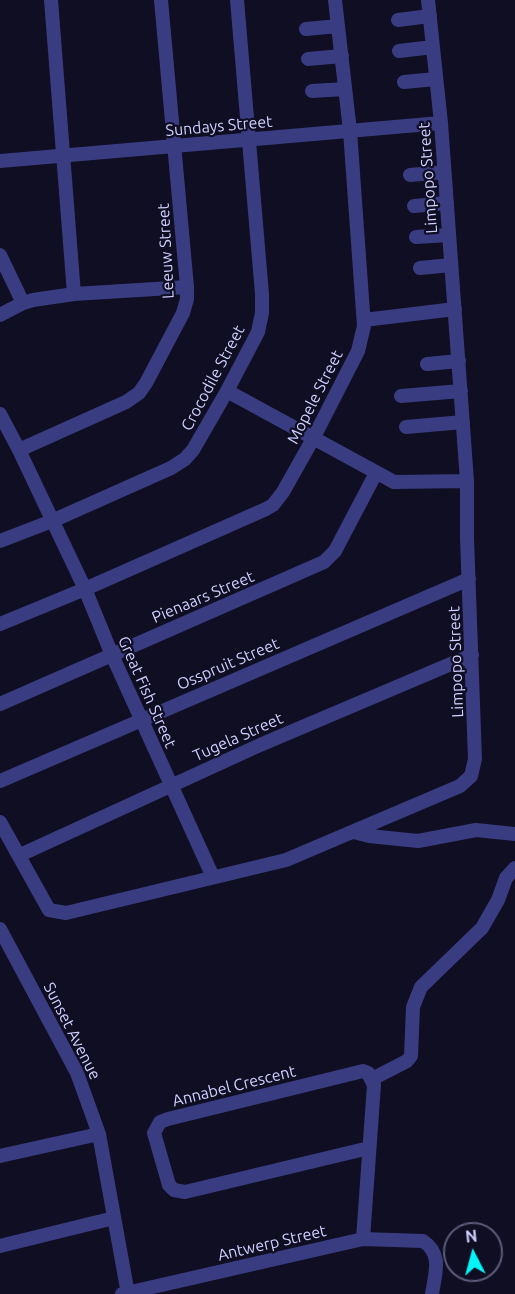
<!DOCTYPE html>
<html>
<head>
<meta charset="utf-8">
<style>
  body { margin:0 }
  #map { position:relative; width:515px; height:1294px; overflow:hidden; background:#0f0e22; font-family:Ubuntu,sans-serif }
  canvas { display:block }
  .north { position:absolute; left:443px; top:1222px; width:60px; height:60px; box-sizing:border-box; background:#0f0e22; border:2px solid #5c5b7a; border-radius:50%; rotate:354deg; font-size:16px; font-weight:700; line-height:24px; text-align:center; color:#d0cfff }
  .north::after { content:''; display:block; margin:auto; width:21px; height:27px; background:#02f5f8; clip-path:polygon(50% 0,100% 100%,50% 72%,0 100%) }
</style>
</head>
<body>
<div id="map">
<canvas width="515" height="1294"></canvas>
<div class="north">N</div>
</div>
<script>
const g = document.querySelector('canvas').getContext('2d');
g.lineJoin = 'round';
function trace(path, color, width, dash) {
  g.strokeStyle = color;
  g.lineWidth = width;
  g.lineCap = dash ? 'butt' : 'round';
  g.setLineDash(dash || []);
  g.stroke(path);
}
function label(font, color, halo, rows, align = 'center') {
  g.font = font + ' Ubuntu,sans-serif';
  g.lineWidth = 4.5;
  g.setLineDash([]);
  g.textBaseline = 'middle';
  g.strokeStyle = halo;
  g.fillStyle = color;
  for (const [text, x, y, turn = 0] of rows) {
    g.save();
    g.translate(x, y);
    g.rotate((+turn || 0) * Math.PI / 180);
    g.textAlign = isNaN(turn) ? turn : align;
    if (halo) g.strokeText(text, 0, 0);
    g.fillText(text, 0, 0);
    g.restore();
  }
}
const minor = new Path2D(`
  M51,0l23,294
  M398,20l32,-4
  M306,29l32,-3
  M399,51l34,-4
  M308,59l34,-3
  M404,82l32,-3
  M312,91l33,-2
  M0,161l441,-38
  M410,175l34,-3
  M414,206l33,-3
  M416,237l33,-2
  M0,255l23,48
  M420,268l31,-3
  M0,315l23,-12 10,-3 41,-6 113,-7
  M364,320l91,-11
  M427,364l32,-3
  M227,391l167,91 73,-1
  M401,396l60,-5
  M0,414l19,36 66,139 27,66 101,222
  M406,427l57,-5
  M19,450l107,-48 13,-9 7,-10 37,-70 4,-14v-12l-26,-287
  M0,541l52,-20 119,-53 14,-9 8,-9 34,-59 31,-59 4,-19v-19l-25,-294
  M0,624l85,-35 181,-80 7,-4 10,-13 31,-55 44,-86 6,-25 -14,-195 -15,-131
  M0,704l324,-142 11,-11 41,-78
  M0,781l469,-202
  M0,822l49,88 17,3 220,-53 174,-74 11,-10 4,-17 -8,-221v-57l-26,-358 -13,-123
  M354,832l15,4 49,5 58,-11 39,4
  M20,855l240,-110 212,-90
  M0,929l77,144 22,61 29,160
  M372,1079l35,-18 4,-5 2,-49 8,-20 61,-59 16,-28 8,-22 9,-10
  M0,1156l99,-22
  M363,1239l11,-154 -6,-12 -5,-2 -195,48 -8,3 -6,11 15,52 5,5 11,2 184,-44
  M0,1246l114,-28
  M122,1294l241,-55 60,2c20,13 12,33 9,53`);
const streetNames = [
  ["Sundays Street",219,126,-5],
  ["Limpopo Street",428,178,-94],
  ["Leeuw Street",166,251,-93],
  ["Crocodile Street",213,378,-62],
  ["Mopele Street",315,397,-63],
  ["Pienaars Street",203,597,-23],
  ["Limpopo Street",456,662,-92],
  ["Osspruit Street",228,664,-23],
  ["Great Fish Street",147,692,66],
  ["Tugela Street",238,737,-24],
  ["Sunset Avenue",72,1031,63],
  ["Annabel Crescent",234,1086,-14],
  ["Antwerp Street",272,1243,-13]
];
trace(minor, '#393c81', 14);
label('16px', '#d0cfff', '#0f0e22', streetNames);
</script>
</body>
</html>
